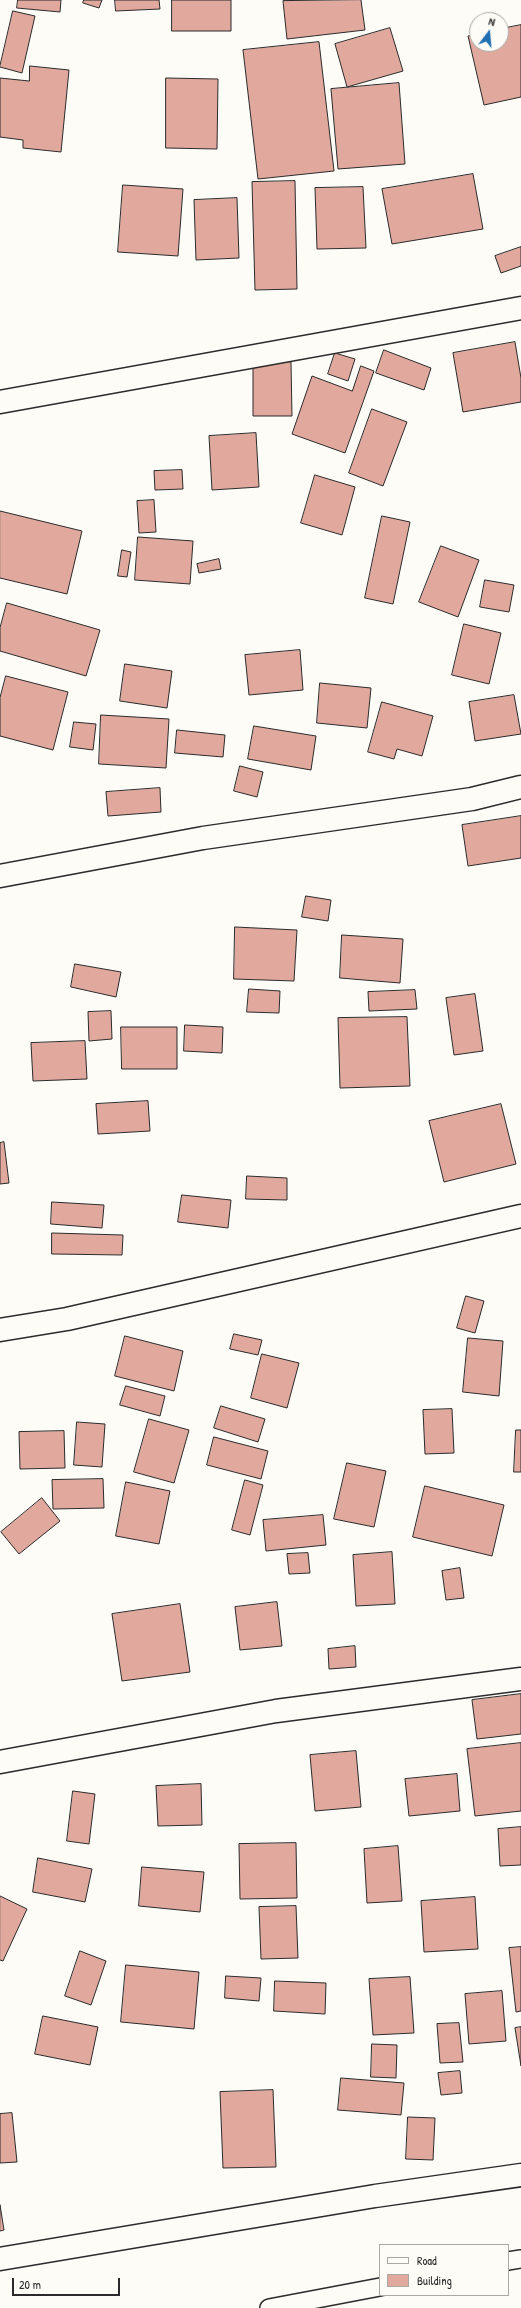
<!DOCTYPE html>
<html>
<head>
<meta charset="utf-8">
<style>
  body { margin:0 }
  #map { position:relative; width:521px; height:2308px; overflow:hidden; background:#fdfcf7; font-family:"Patrick Hand",sans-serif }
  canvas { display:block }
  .legend { position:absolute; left:379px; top:2244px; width:130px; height:52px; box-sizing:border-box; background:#fdfcf7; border:1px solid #a9a8a5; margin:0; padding:5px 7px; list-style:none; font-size:12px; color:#2b2b2b }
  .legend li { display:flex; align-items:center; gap:8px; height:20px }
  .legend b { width:20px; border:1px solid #a9a8a5 }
  .north { position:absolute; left:469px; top:12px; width:40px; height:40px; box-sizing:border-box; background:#fdfcf7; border:1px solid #a9a8a5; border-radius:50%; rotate:16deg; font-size:11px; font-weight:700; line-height:16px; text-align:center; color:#2b2b2b }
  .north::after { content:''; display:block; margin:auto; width:14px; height:18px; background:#1f6fb2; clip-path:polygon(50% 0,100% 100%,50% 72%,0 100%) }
  .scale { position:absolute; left:12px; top:2278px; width:108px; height:18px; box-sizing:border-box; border:2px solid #2b2b2b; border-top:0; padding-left:5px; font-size:12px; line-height:14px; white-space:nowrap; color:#2b2b2b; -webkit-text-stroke:3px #fdfcf7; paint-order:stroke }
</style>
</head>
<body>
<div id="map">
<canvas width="521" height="2308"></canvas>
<ul class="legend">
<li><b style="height:5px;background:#fdfcf7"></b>Road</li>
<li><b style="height:11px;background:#e1a89e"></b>Building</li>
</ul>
<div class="north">N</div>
<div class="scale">20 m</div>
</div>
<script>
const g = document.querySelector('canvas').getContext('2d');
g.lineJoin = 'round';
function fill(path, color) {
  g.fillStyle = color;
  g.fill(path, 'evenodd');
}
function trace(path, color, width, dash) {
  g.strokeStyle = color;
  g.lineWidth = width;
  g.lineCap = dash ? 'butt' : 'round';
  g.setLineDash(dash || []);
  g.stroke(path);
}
const building = new Path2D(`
  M18,0h43l-1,12 -43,-4z
  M84,0h18l-3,8 -16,-5z
  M115,0h44l1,9 -44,2z
  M172,0h59v31h-59z
  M361,0l4,30 -78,9 -4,-38z
  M13,11l22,5 -13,57 -22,-6z
  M521,25v72l-37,8 -16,-69 9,-2v10h24v-15z
  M390,28l13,43 -56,16 -12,-43z
  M319,42l15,129 -76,8 -15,-129z
  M30,66l39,4 -8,82 -38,-4v-8l-23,-3v-59l29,3z
  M166,78l52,1 -1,70 -51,-1z
  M399,83l6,81 -67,5 -7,-80z
  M473,174l10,55 -91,15 -10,-55z
  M295,181l2,108 -42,1 -3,-108z
  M123,185l60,4 -5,67 -60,-4z
  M363,187l3,61 -49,1 -2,-61z
  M237,198l2,60 -43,2 -2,-60z
  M521,247v19l-20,7 -6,-17z
  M515,342l6,36v24l-58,10 -10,-59z
  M384,350l47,18 -7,22 -48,-17z
  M335,353l20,6 -7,22 -20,-7z
  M291,362l1,54h-39v-53z
  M361,366l13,5 -29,82 -53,-19 20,-58 40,15z
  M372,409l35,13 -24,64 -34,-13z
  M256,433l3,54 -47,3 -3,-54z
  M182,470l1,19 -28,1 -1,-19z
  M315,475l40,12 -13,48 -41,-12z
  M154,500l2,32 -17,1 -2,-32z
  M0,511l82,20 -15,63 -67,-16z
  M382,516l28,6 -17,82 -28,-6z
  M138,537l55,4 -3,43 -55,-4z
  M441,546l38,14 -21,57 -39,-15z
  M122,550l9,2 -4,25 -9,-1z
  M219,559l2,10 -22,4 -2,-9z
  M485,580l29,5 -5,27 -29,-5z
  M7,603l93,27 -14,46 -86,-25v-23z
  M464,624l37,9 -12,51 -37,-9z
  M300,650l3,40 -54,5 -4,-40z
  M125,664l47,7 -5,37 -47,-7z
  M6,676l62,16 -15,58 -53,-14v-38z
  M320,683l51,5 -4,40 -50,-5z
  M514,695l7,39 -46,7 -6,-39z
  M382,702l51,14 -11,40 -25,-7 -3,10 -26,-7z
  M101,715l68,4 -3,49 -67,-4z
  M74,722l22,2 -3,26 -23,-3z
  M254,726l62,10 -5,34 -63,-11z
  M177,730l48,5 -2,22 -48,-4z
  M240,766l23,6 -6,25 -23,-6z
  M160,788l1,24 -53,4 -2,-24z
  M521,816v42l-53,8 -6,-41z
  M306,896l25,4 -3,21 -26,-4z
  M235,927l62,3 -3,51 -60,-2z
  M342,935l61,4 -3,44 -60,-5z
  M75,964l46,8 -5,25 -45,-10z
  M249,989l31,2 -1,22 -32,-1z
  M415,990l2,19 -48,2 -1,-19z
  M475,994l8,57 -29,4 -8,-57z
  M111,1011l1,28 -23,2 -1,-29z
  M407,1017l3,69 -70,2 -2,-70z
  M185,1025l38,2 -1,26 -38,-2z
  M121,1027h56v42h-55z
  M85,1041l2,38 -54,2 -2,-38z
  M148,1101l2,30 -52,3 -2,-30z
  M501,1104l15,60 -72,18 -15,-61z
  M4,1142l5,41 -9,1v-41z
  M247,1176l40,2v22l-41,-1z
  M182,1195l49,5 -3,28 -50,-6z
  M52,1202l52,3 -2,23 -51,-4z
  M52,1233l71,2 -1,20 -70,-1z
  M466,1296l18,5 -9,32 -18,-5z
  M234,1334l28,6 -4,15 -28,-6z
  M125,1336l58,15 -9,40 -59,-15z
  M468,1338l35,3 -4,55 -36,-4z
  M262,1354l37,9 -12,45 -36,-10z
  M126,1386l39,10 -5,20 -40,-11z
  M221,1406l44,13 -7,23 -44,-14z
  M452,1409l2,44 -29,1 -2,-44z
  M149,1419l40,11 -15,53 -40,-11z
  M77,1422l28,2 -3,43 -28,-2z
  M516,1430h5v42h-7z
  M64,1431l1,37 -45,1 -1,-37z
  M214,1437l54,14 -7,28 -54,-14z
  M347,1463l39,8 -12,56 -40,-8z
  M103,1479l1,29 -51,1 -1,-29z
  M245,1480l18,5 -13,50 -18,-5z
  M126,1482l44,9 -11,53 -43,-8z
  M425,1486l79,19 -12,51 -79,-19z
  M42,1498l18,23 -41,33 -18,-22z
  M323,1515l3,30 -60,6 -3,-31z
  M392,1552l3,52 -39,2 -3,-51z
  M308,1553l2,20 -21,1 -2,-20z
  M460,1568l4,30 -18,2 -4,-29z
  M277,1602l5,44 -42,4 -5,-43z
  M180,1604l10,68 -68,9 -10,-67z
  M355,1646l1,21 -27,2 -1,-20z
  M521,1694v40l-44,5 -5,-39z
  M521,1743v68l-46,5 -8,-67z
  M356,1751l5,56 -46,4 -5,-56z
  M457,1774l3,37 -51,5 -4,-37z
  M201,1784l1,41 -44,1 -2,-40z
  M73,1791l22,3 -6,50 -22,-3z
  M521,1827v38l-21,1 -2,-37z
  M296,1843l1,55 -57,1 -1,-55z
  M398,1846l4,55 -35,2 -3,-54z
  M38,1858l54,11 -7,33 -52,-10z
  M142,1867l62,5 -4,40 -61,-6z
  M0,1896l27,13 -24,52 -3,-1z
  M475,1897l3,52 -54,3 -3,-51z
  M296,1906l2,52 -37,1 -2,-52z
  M521,1947v64l-5,1 -7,-64z
  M80,1951l26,10 -15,44 -26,-9z
  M126,1965l73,7 -5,57 -73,-7z
  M226,1976l35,2 -2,23 -34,-3z
  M410,1977l4,56 -41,2 -4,-56z
  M275,1981l51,2 -1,31 -51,-3z
  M502,1991l4,50 -37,3 -4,-50z
  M43,2016l55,11 -8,38 -55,-11z
  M459,2023l4,39 -23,1 -3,-39z
  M521,2027v39l-6,-38z
  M372,2044l25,1 -1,33 -25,-1z
  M460,2071l2,22 -21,2 -3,-22z
  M341,2078l63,5 -3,32 -63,-5z
  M273,2090l3,77 -53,1 -3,-76z
  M12,2113l5,49 -17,1v-49z
  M408,2117l27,1 -2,42 -27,-1z
  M0,2205l4,25 -4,1z`);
const lane = new Path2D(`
  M508,2261l13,-2
  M269,2308l111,-21`);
const street = new Path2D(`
  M0,402l521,-94
  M0,876l203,-38 269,-39 49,-12
  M0,1330l67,-11 454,-103
  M0,1762l276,-51 245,-32
  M0,2259l375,-63 146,-21`);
fill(building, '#e1a89e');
trace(building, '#2b2b2b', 1);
trace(lane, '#2b2b2b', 20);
trace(street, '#2b2b2b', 25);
trace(lane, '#fdfcf7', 17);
trace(street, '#fdfcf7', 22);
</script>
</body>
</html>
